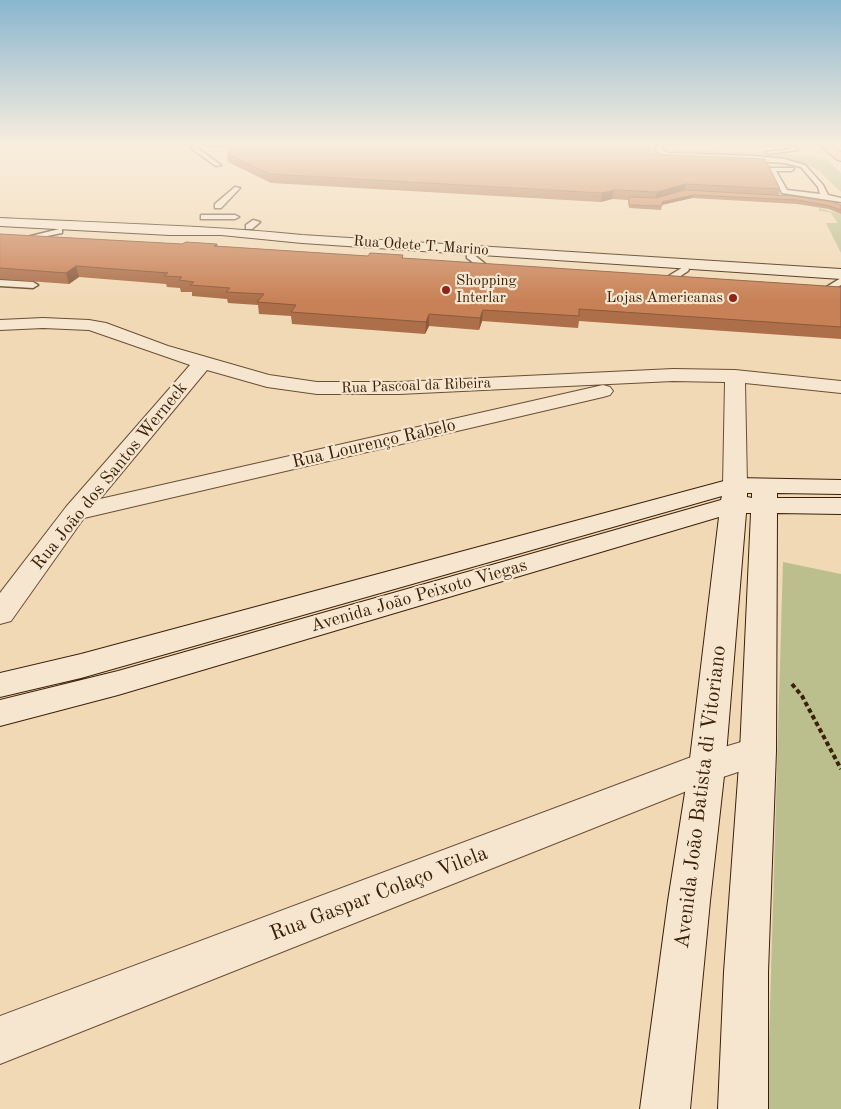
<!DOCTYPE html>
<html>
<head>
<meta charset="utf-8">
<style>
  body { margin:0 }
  canvas { display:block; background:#f1d9b5 }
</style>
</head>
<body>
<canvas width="841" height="1109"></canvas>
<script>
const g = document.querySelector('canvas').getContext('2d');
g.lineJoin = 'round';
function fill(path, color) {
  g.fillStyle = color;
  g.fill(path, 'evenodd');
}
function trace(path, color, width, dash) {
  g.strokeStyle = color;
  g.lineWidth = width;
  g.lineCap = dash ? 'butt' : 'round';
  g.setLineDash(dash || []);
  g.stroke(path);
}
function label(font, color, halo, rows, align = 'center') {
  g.font = font + ' "Old Standard TT",serif';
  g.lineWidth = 4.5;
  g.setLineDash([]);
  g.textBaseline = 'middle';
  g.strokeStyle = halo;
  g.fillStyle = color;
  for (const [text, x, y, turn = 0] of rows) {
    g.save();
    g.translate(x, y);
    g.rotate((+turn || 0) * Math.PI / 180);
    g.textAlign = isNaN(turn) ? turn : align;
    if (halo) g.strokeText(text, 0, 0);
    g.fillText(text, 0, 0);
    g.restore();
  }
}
const green = new Path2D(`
  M673,150l108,3 44,5 16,15v19l-23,-22 -15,-7 -38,-6 -94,-6z
  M819,208l22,6v39l-15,-30h12l-8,-11 -11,-1z
  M783,562l58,12v535h-74z`);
const path = new Path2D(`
  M792,684l10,12 39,73`);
const lane = new Path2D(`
  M655,145h6v4l7,4 86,3 30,3 21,6 18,20 5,10 13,3v4l-59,-9 -12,-25h23l1,1 -3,2h-15l11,19 33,4 -2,-7 -17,-20 -17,-4 -96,-7 -21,1 -11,-6z
  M787,145h6l4,5 -28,4 -3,-2 24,-3z
  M192,147h4l25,18 -5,1 -24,-17z
  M235,187l5,1 -19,20h-6v-4z
  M201,215h34l4,2 -4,2h-34z
  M253,220l7,2 -8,7h-6v-4z
  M59,229h3v4l-35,7 -4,-2z
  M467,254h6l16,13 -7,2 -15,-11z
  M685,266l4,3 -1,2 -15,10h-6v-4z
  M841,278v7l-10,6h-6l-2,-2z
  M0,280l33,2 5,3 -5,3 -33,-2z`);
const street = new Path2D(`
  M43,318l46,2 17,3 62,23 101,29 48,7h82l274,-13 62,1 106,11v12l-96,-10 2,102 -3,5 -9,2 -9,-2 -3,-5 2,-103 -52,-1 -274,13h-82l-50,-7 -60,-17 -107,129 503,-114 7,2 3,4 -3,4 -7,2 -519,121 -73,103 -11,3v-31l66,-86 124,-142 -101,-35 -46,-2 -43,2v-10z
  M758,737l13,4 5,10 -5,10 -54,18 -717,285v-48l694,-260z`);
const secondary = new Path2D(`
  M0,218c101,5 202,7 302,17l539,34v10l-539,-36 -81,-8h-51l-170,-9z
  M735,478l106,2v14l-64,-1v5h64v16l-64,-1 -1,238 -8,221v137h-50l6,-137 16,-221 11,-238h-5l-21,254 -15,134 -20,208h-50l28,-208 21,-134 30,-250 -601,178 -118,31v-26l118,-29 603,-171 1,-4 -641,182 -81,19v-24l81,-19zM747,493h5v5l-5,-1z`);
const primary = new Path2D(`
  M820,145h12l9,7v9l-4,-1z`);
const wall = new Path2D(`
  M173,145h478l2,9 127,35 -1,6 62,10v9l-12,-5 -32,-5 -105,-6 -30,7 -1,5 -32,-2 -1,-8 -16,-1 -11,3 -330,-19 -43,-21 -1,-8 3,-3 -8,-3z
  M0,234l182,10h35l1,2 150,10 35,-1v3l438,29v52l-262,-18 -1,7 -96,-7 -3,9 -50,-4 -4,8 -133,-10 -1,-8 -32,-2 -1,-9 -30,-2 -1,-4 -35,-3v-4h-11l-1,-4 -13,-1 -1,-3 -87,-7 -10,7 -69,-5z`);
const shadedWall = new Path2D(`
  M686,184l-2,10 -29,7 2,-9z
  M614,190l-2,9 -11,3 1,-9z
  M693,195l-1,3 -31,7 1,-3z
  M76,266l3,11 -10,7 -3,-11z
  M483,310l-1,11 -3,9 1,-12z
  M429,314v12l-4,8 1,-12z`);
const building = new Path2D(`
  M233,145h418l2,9 112,5 15,30 -94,-5 -29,8 -43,-2 -12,3 -332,-19 -43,-20 9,-7z
  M685,190l107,6 41,6 8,3v5l-11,-4 -32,-6 -105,-5 -31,7v4l-33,-1v-8l27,1z
  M0,234l182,10 4,-2 31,2 -3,2 154,10 2,-3 33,2 -1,3 439,29v40l-262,-18v7l-96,-6 -3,8 -51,-4 -3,8 -135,-10 5,-7 -39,-3 7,-8 -38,-2 4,-4 -40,-3 4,-3 -15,-2 3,-3 -18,-1 4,-3 -92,-7 -10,7 -66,-5z`);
const markers = [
  [446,290,5,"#8f2418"],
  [733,298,5,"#8f2418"]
];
const farStreetnames = [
  ["Rua Odete T. Marino",421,246,4],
  ["Rua Pascoal da Ribeira",416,386,-2]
];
const farPoinames = [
  ["Shopping",456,281],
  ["Interlar",456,298],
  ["Lojas Americanas",723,298,"right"]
];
const streetNames = [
  ["Rua Lourenço Rabelo",374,444,-13],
  ["Rua João dos Santos Werneck",110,476,-51],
  ["Avenida João Peixoto Viegas",419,596,-16]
];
const nearStreetnames = [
  ["Avenida João Batista di Vitoriano",701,797,-83],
  ["Rua Gaspar Colaço Vilela",379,894,-21]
];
fill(green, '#bbbf8d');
trace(lane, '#694f35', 3);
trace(street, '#694f35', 2);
trace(secondary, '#3c210a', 2);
trace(primary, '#3c210a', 2);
trace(path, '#3c210a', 4, [4.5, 3]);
fill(lane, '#f6e6cf');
fill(street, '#f6e6cf');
fill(secondary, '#f6e6cf');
fill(primary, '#e8bc7a');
fill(wall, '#ac6f4a');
fill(shadedWall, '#8c5a3c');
fill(building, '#c88156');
trace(building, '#8c5a3c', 1);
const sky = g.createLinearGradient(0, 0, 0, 301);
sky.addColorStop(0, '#89b6cf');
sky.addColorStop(0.48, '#f9eede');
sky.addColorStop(1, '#f9eede00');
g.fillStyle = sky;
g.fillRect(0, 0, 841, 301);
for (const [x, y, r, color] of markers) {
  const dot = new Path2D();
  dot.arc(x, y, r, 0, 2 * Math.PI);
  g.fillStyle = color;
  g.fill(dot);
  trace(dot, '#f6e6cf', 2);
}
label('15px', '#3c210a', '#f6e6cf', farStreetnames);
label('15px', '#3c210a', '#f6e6cf', farPoinames, 'left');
label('18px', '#3c210a', '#f6e6cf', streetNames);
label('21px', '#3c210a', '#f6e6cf', nearStreetnames);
</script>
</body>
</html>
